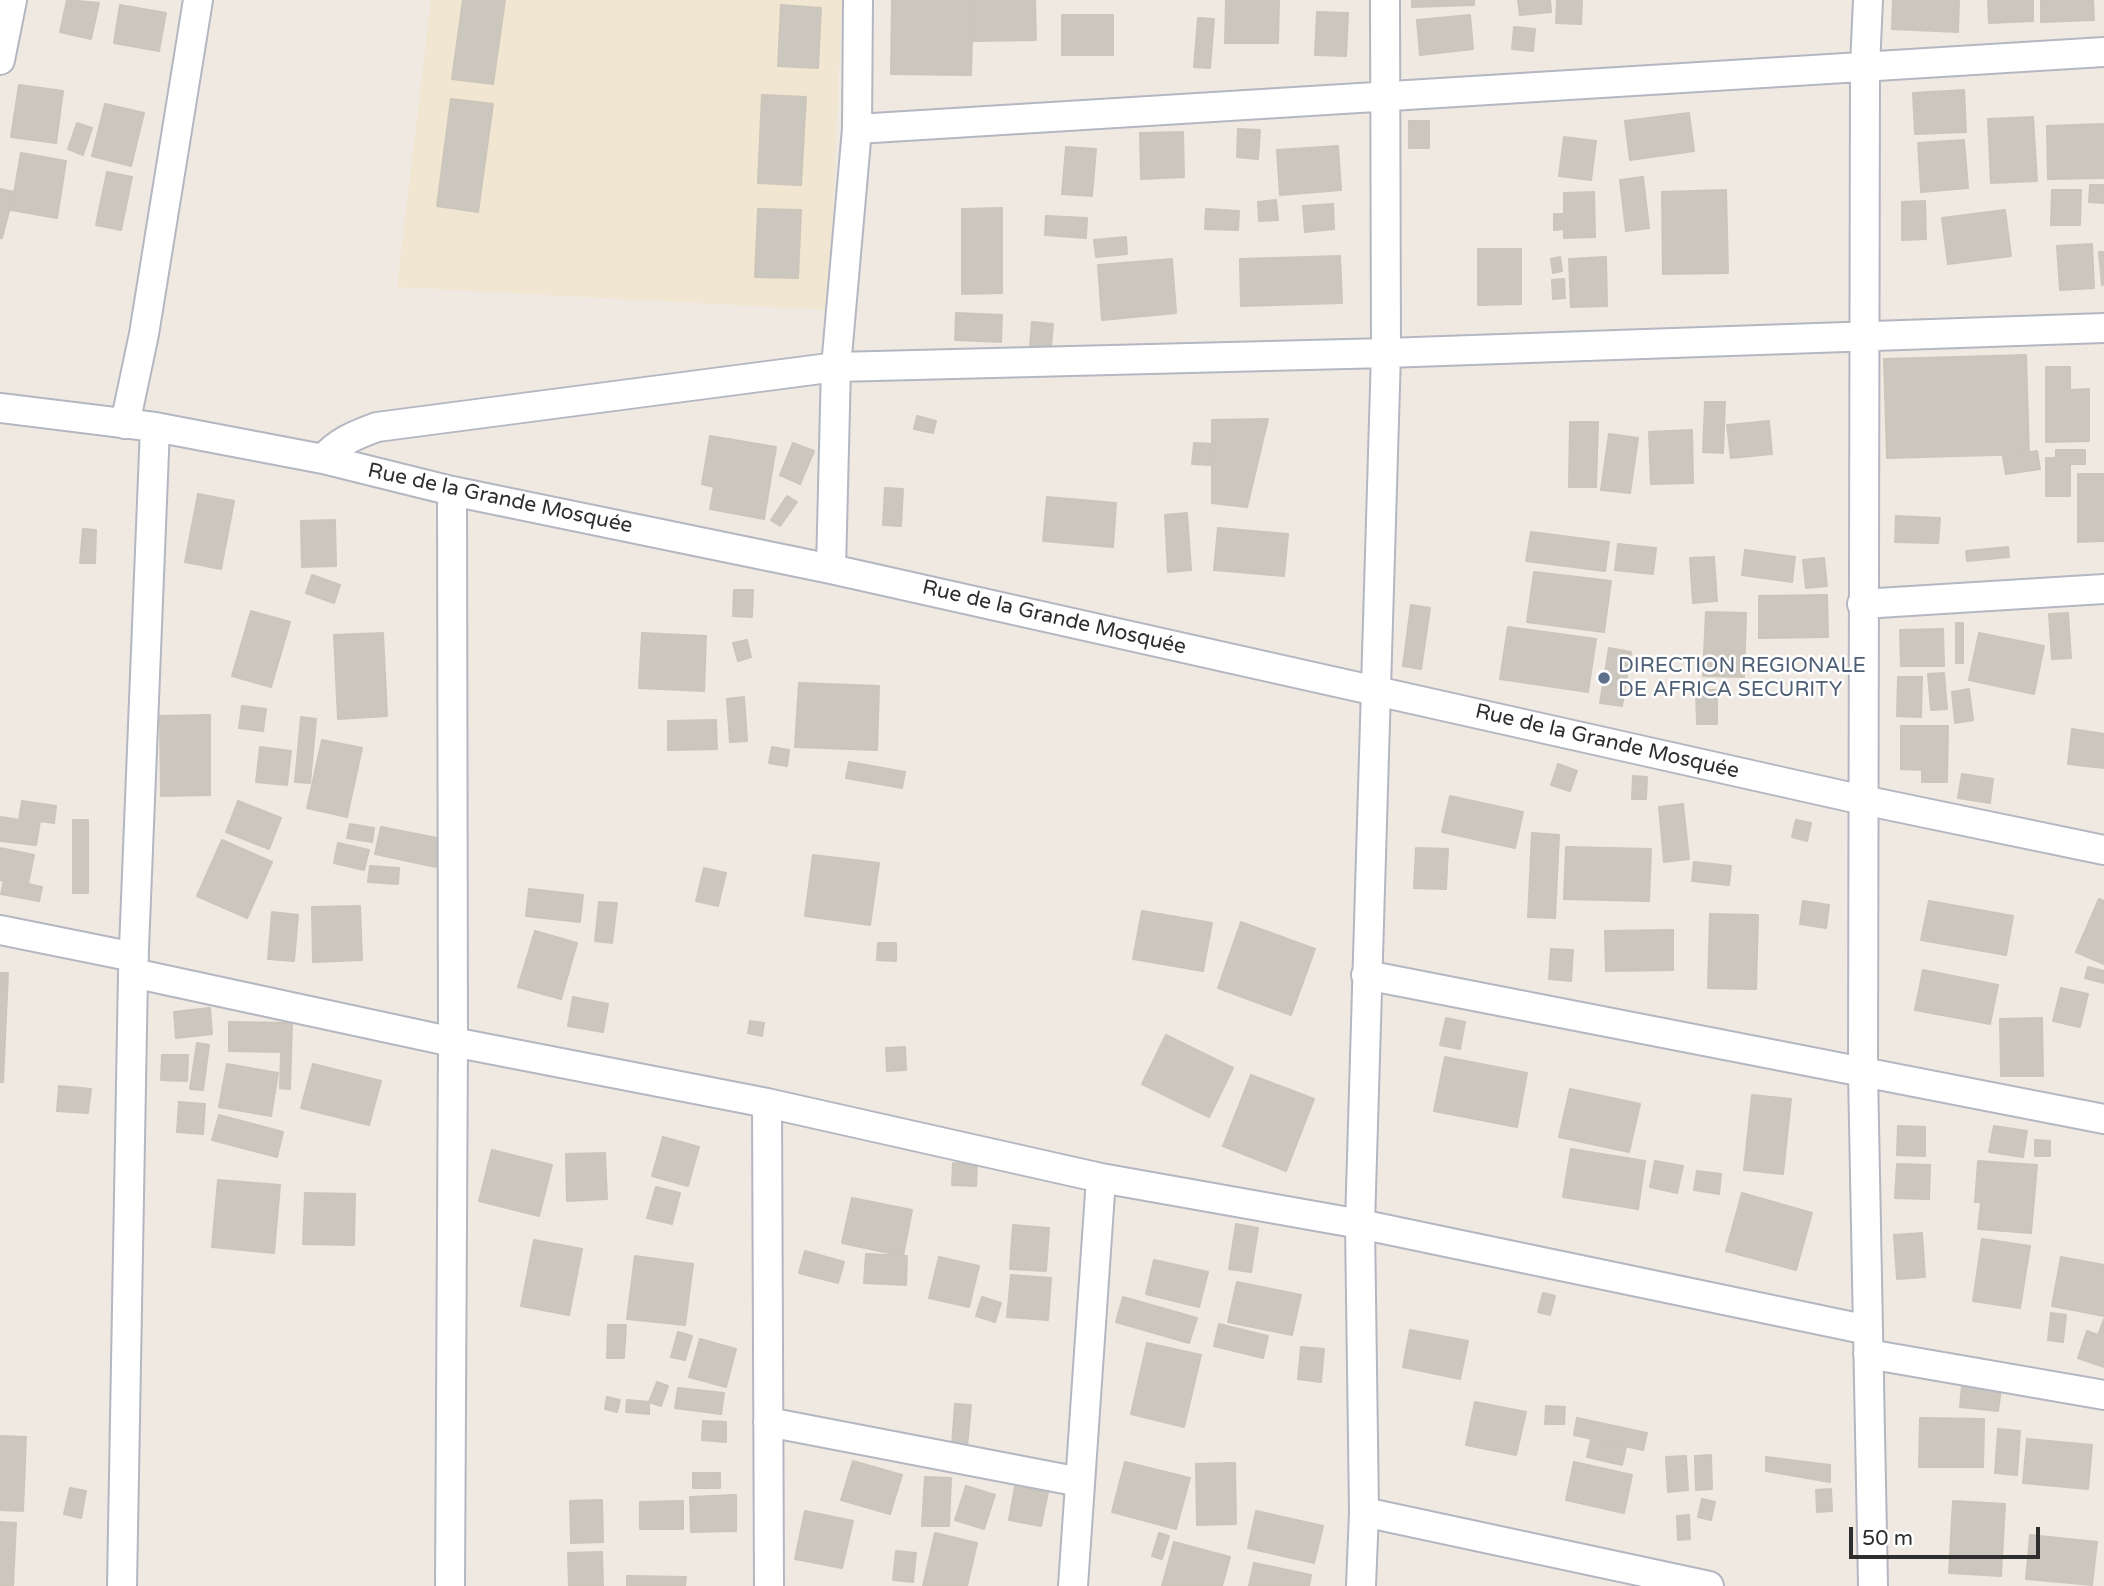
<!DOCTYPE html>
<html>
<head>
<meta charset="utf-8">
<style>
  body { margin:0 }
  #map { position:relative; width:2104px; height:1586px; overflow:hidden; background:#efe9e1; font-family:"Varela Round",sans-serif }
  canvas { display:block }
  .scale { position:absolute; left:1849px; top:1527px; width:191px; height:32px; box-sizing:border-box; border:4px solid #2e2e2e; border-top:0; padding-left:9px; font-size:21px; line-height:24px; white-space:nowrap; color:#2e2e2e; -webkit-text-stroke:5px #fff; paint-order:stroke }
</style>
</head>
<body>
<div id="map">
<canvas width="2104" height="1586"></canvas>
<div class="scale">50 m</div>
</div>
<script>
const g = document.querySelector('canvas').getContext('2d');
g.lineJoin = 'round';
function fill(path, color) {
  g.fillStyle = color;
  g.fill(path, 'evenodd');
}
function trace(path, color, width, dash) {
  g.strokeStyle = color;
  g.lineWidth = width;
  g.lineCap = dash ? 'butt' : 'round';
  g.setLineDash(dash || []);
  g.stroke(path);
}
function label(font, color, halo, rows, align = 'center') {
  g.font = font + ' "Varela Round",sans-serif';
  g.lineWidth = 5;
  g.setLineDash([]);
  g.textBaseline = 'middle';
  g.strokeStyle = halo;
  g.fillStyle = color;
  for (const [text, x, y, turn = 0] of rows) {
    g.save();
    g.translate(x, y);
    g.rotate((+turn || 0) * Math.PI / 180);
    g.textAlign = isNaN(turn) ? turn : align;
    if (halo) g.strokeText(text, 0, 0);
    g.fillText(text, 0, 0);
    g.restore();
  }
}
const education = new Path2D(`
  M431,0h411l-13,310 -432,-23z`);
const building = new Path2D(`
  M67,0l32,3 -8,36 -31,-7z
  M463,0h42l-12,84 -41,-5z
  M892,0h81l-2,75 -80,-1z
  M973,0h62l1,40 -63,1z
  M1226,0h53l-1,43h-53z
  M1412,0h62v5l-62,2z
  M1518,0h32l1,12 -31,3z
  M1557,0h25l-1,24 -25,-1z
  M1893,0h66l-1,32 -66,-3z
  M1988,0h45v21l-44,2z
  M2041,0h52l1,20 -53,2z
  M120,5l46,8 -7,38 -45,-8z
  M781,5l40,3 -3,60 -40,-2z
  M1317,12l31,1 -2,43 -31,-1z
  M1062,15h51v40h-51z
  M1470,15l3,34 -53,6 -3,-35z
  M1198,18l16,1 -4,49 -16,-1z
  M1514,27l21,2 -2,22 -21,-2z
  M19,85l44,6 -7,52 -45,-6z
  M1964,90l2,42 -51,2 -2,-41z
  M762,95l44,2 -5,88 -43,-2z
  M451,99l42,5 -15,108 -41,-6z
  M105,104l39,9 -13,53 -39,-10z
  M1689,113l5,38 -64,9 -5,-39z
  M2033,117l4,64 -46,2 -3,-64z
  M1409,121h20v27h-20z
  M77,123l15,5 -9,27 -15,-6z
  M2104,124v54l-56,1 -1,-53z
  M1238,129l22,1 -2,29 -21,-2z
  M1183,132l1,45 -43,2 -1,-46z
  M1564,137l32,4 -5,39 -32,-4z
  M1964,140l4,48 -47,4 -3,-49z
  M1338,146l3,44 -61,5 -3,-45z
  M1066,147l30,2 -4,47 -30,-2z
  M21,153l45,8 -9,57 -46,-8z
  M107,172l25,5 -11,53 -25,-5z
  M1643,177l6,51 -23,3 -6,-51z
  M2090,185h14v18l-15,-1z
  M0,189l14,3 -12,46h-2z
  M1726,190l2,83 -65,1 -1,-82z
  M2052,190h29l-1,35h-29z
  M1594,192l1,45 -31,1v-45z
  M1276,200l2,20 -19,1 -1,-19z
  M1925,201l1,38 -24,1v-38z
  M1333,204l1,25 -29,3 -2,-26z
  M1002,208v85l-40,1v-85z
  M758,209l43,1 -3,68 -43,-1z
  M1206,209l33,2 -1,19 -33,-1z
  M2005,210l6,46 -63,8 -6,-46z
  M1554,214h10v15l-10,1z
  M1046,216l41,2 -1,20 -41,-3z
  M1126,237l1,17 -31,3 -2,-17z
  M2092,244l2,44 -34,2 -3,-44z
  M1478,249h43v55l-43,1z
  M2099,252h5v32l-2,1z
  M1340,256l2,47 -101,3 -1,-47z
  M1560,257l2,14 -9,2 -2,-14z
  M1606,257l1,49 -36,1 -2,-48z
  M1172,259l4,54 -74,7 -4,-55z
  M1564,279l1,19 -12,1 -1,-19z
  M956,313l46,2 -1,27 -46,-2z
  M1032,322l21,2 -2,23 -21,-1z
  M2026,355l3,99 -142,4 -3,-99z
  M2046,367h24v23l19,-1v52l-43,1z
  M1705,402h20l-2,51 -20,-1z
  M917,416l19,5 -3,12 -19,-4z
  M1268,419l-21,88 -35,-4v-83z
  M1769,421l3,33 -41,4 -4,-33z
  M1570,422h28l-2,65h-27z
  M1692,430l1,53 -42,1 -2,-52z
  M1609,434l29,4 -8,55 -29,-3z
  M710,436l66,11 -12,72 -54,-10 4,-22 -12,-3z
  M793,443l21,8 -14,33 -20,-9z
  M1194,443l18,1 -2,21 -18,-1z
  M2056,450h29v14h-15v32h-24v-38h10z
  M2037,451l3,18 -34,5 -3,-17z
  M2078,474h26v67l-26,1z
  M885,488l18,1 -2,37 -18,-1z
  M198,494l36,7 -13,68 -36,-7z
  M787,496l10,6 -17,24 -9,-6z
  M1047,497l69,6 -3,44 -70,-6z
  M1187,513l4,57 -23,2 -3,-57z
  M1896,516l44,2 -2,25 -43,-1z
  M335,520l1,46 -34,1 -1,-46z
  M1218,528l70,6 -4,42 -70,-6z
  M83,529l13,1 -1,33h-15z
  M1531,532l78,10 -4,29 -79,-10z
  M1618,544l38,4 -3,26 -38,-4z
  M2008,547l1,10 -42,4 -1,-10z
  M1745,550l50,7 -3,25 -50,-7z
  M1714,557l3,44 -24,2 -3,-45z
  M1824,558l3,28 -21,2 -3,-28z
  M1534,572l77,9 -7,51 -77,-10z
  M312,575l28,10 -6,18 -28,-10z
  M734,590h19l-1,27 -19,-1z
  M1827,595l1,42 -69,1v-42z
  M1411,605l19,3 -9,61 -18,-3z
  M251,611l39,11 -19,65 -39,-11z
  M1706,612l40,1 -2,64 -41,-1z
  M2068,613l3,45 -19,1 -3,-45z
  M1956,623h7v40h-7z
  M1508,627l88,12 -8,53 -88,-13z
  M1943,629l1,37h-43l-1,-36z
  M383,633l4,83 -49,3 -4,-84z
  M642,633l64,3 -2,55 -65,-3z
  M1979,633l65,13 -10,48 -65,-14z
  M747,640l4,17 -13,4 -5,-18z
  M1609,648l22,4 -9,54 -22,-3z
  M1944,673l3,36 -16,1 -3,-36z
  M1898,677h24l-1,40 -24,-1z
  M799,683l80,3 -2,64 -82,-3z
  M1969,689l4,31 -18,3 -3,-31z
  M1696,690h21v34h-20z
  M744,697l3,44 -17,1 -3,-43z
  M242,706l24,3 -3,22 -24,-3z
  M210,715v80l-49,1 -1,-80z
  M301,717l15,2 -6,64 -15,-1z
  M716,720l1,29 -49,1v-29z
  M1901,726h47l-1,56h-25v-12l-21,-1z
  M2072,729l32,5v34l-36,-4z
  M322,740l40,8 -15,69 -40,-9z
  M260,747l31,4 -4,34 -31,-3z
  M772,747l17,3 -2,16 -18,-3z
  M849,762l56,10 -3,16 -56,-10z
  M1558,764l19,7 -7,20 -19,-6z
  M1962,774l31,5 -3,24 -32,-5z
  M1633,776l14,1 -1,22h-14z
  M1450,796l73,16 -8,36 -73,-16z
  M22,801l34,5 -2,17 -14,-2 -4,24 -36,-4 1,-24 18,3z
  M238,801l43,17 -12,31 -43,-17z
  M1683,804l6,55 -25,3 -5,-55z
  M73,820h15v73h-15z
  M1796,820l15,3 -4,18 -15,-4z
  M350,824l24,4 -2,14 -25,-4z
  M381,827l61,12 -6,28 -61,-13z
  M1532,833l27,2 -4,83 -27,-1z
  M222,840l50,22 -25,56 -50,-22z
  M338,843l31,7 -5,20 -30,-7z
  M1566,847l85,2 -2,52 -85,-2z
  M0,848l34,7 -6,29 14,3 -3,14 -38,-7 3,-13 -4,-1z
  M1416,848l32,1 -2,40 -32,-1z
  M813,855l66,8 -9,62 -65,-9z
  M1694,862l37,4 -2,19 -37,-4z
  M370,866l29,2 -1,16 -30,-2z
  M704,868l22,5 -8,33 -22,-5z
  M529,889l54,6 -3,27 -54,-6z
  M2099,899l5,2v63l-28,-12z
  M1803,901l26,4 -3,23 -26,-4z
  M1929,901l84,15 -7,39 -85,-15z
  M599,902l18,1 -5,40 -17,-2z
  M360,906l2,54 -49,2 -1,-55z
  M1142,911l70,12 -9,48 -70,-12z
  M272,912l26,3 -4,46 -26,-2z
  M1710,914l48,1 -2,74 -48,-1z
  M1241,922l74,27 -24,66 -73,-27z
  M1673,930v40l-67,1 -1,-40z
  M535,931l42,12 -16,56 -43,-12z
  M878,943h18v18l-19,-1z
  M1551,949l22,1 -2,31 -22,-2z
  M2088,967l16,4v12l-19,-5z
  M1923,970l75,15 -8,39 -75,-14z
  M0,973h8l-5,109h-3z
  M2061,988l27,6 -8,33 -27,-6z
  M573,997l35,7 -5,28 -35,-6z
  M210,1008l2,26 -36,4 -2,-26z
  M1446,1018l19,4 -5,27 -20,-4z
  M2042,1018l1,58h-42l-1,-57z
  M750,1021l14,2 -2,13 -14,-3z
  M229,1022l63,1 -2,66 -10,-1 1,-36 -52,-1z
  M1166,1035l67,33 -24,49 -67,-33z
  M197,1043l12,2 -6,45 -13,-1z
  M905,1047l1,23 -19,1 -1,-23z
  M162,1055h26l-1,26 -26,-1z
  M1445,1057l82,16 -10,54 -83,-16z
  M227,1064l51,9 -7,43 -52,-9z
  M313,1064l68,17 -12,44 -68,-17z
  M1251,1075l63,24 -28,72 -63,-25z
  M59,1086l32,3 -3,24 -31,-2z
  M1570,1089l70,15 -11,48 -70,-15z
  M1752,1095l39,4 -8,75 -39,-4z
  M179,1102l26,2 -2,30 -26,-2z
  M219,1115l64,17 -6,25 -65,-17z
  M1898,1126l27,1v29l-28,-1z
  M1994,1126l33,5 -4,26 -34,-5z
  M663,1137l36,10 -11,39 -36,-10z
  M2035,1140l15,1v15h-15z
  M1571,1149l74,12 -7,48 -75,-12z
  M492,1150l60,15 -13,51 -60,-15z
  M605,1153l2,46 -40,2 -1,-47z
  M1655,1161l28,5 -6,27 -27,-6z
  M1978,1161l59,4 -6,68 -53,-4 3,-27h-6z
  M953,1163l24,1 -1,22 -24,-1z
  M1897,1164l33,1 -1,34 -34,-1z
  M1697,1171l24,3 -2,20 -25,-4z
  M218,1180l62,5 -6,68 -62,-6z
  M656,1187l24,6 -8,31 -25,-6z
  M305,1193l50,1 -1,51 -51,-1z
  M1742,1193l70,20 -16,57 -70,-19z
  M852,1198l60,12 -9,46 -61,-13z
  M1236,1224l22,4 -7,44 -22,-3z
  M1013,1225l36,3 -3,43 -36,-2z
  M1922,1233l3,44 -28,2 -3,-44z
  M1982,1239l48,7 -10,62 -47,-7z
  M534,1240l48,9 -13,66 -48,-9z
  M805,1251l39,11 -6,21 -39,-10z
  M866,1254l41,2 -1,29 -42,-2z
  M635,1256l58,8 -8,61 -58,-6z
  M939,1257l40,9 -10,41 -40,-9z
  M2061,1257l43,8v51l-52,-10z
  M1154,1260l54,12 -9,35 -53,-13z
  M1011,1275l40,3 -3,42 -41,-3z
  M1237,1282l64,13 -9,40 -64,-13z
  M1543,1293l12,3 -5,19 -12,-3z
  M982,1297l19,6 -6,19 -19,-6z
  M1123,1297l74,21 -8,25 -73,-21z
  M2051,1313l15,2 -3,27 -15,-2z
  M2104,1319v48l-26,-9 9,-27 11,4z
  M1219,1324l49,12 -5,22 -49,-12z
  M608,1325h18l-2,33h-17z
  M1410,1330l58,11 -8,38 -57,-12z
  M678,1332l14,4 -7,24 -14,-3z
  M700,1339l36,10 -10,38 -37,-10z
  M1147,1343l54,12 -17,72 -53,-13z
  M1301,1347l23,2 -3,33 -23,-3z
  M657,1382l11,4 -7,20 -12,-4z
  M1962,1385l39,4 -3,22 -38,-4z
  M678,1388l46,5 -3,21 -46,-6z
  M607,1397l13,3 -3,12 -12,-3z
  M627,1400l22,2v12l-23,-2z
  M1475,1402l51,10 -10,43 -50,-10z
  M955,1404l16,1 -4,42 -15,-1z
  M1546,1406l19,1 -1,17h-19z
  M1577,1418l70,15 -4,17 -69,-15z
  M1920,1418l64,1 -1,48h-64z
  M703,1421l23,1v20l-24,-2z
  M1998,1429l22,2 -3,44 -22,-2z
  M0,1436l26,1 -3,74 -23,-1z
  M1591,1439l35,8 -4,18 -35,-8z
  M2027,1439l65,6 -4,44 -65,-6z
  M1711,1455l1,34 -16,1 -1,-34z
  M1686,1456l2,34 -20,2 -2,-35z
  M1766,1457l64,8v17l-64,-11z
  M853,1461l49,14 -12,39 -49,-14z
  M1125,1462l65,16 -14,51 -64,-17z
  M1574,1462l58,13 -8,38 -58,-13z
  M1235,1463l1,61 -39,1 -1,-61z
  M693,1473h27v15h-27z
  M925,1477l26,1 -2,48h-27z
  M966,1486l29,9 -11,34 -29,-9z
  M1015,1487l33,5 -7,34 -32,-6z
  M70,1488l16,3 -5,27 -17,-4z
  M1831,1489l1,22 -15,1 -1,-22z
  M736,1495v36l-45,1 -1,-35z
  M1702,1499l13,3 -4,18 -13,-3z
  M602,1500l1,42 -32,1 -1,-42z
  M683,1501v28h-43v-27z
  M1953,1501l52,3 -4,72 -52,-3z
  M805,1511l48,10 -11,47 -47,-9z
  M1256,1511l67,15 -9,37 -66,-15z
  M1689,1515l1,24 -12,1 -1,-24z
  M0,1522l16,1 -3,63h-13z
  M935,1533l42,10 -10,43h-44z
  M1159,1533l10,3 -7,23 -10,-3z
  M2030,1535l67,7 -5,43 -66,-6z
  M1174,1542l56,15 -8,29h-60z
  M896,1551l20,2 -3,29 -20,-2z
  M602,1552l1,34h-34l-1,-33z
  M1254,1563l57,12 -2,11h-60z
  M627,1576l59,1 -1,9h-58z`);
const minor = new Path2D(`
  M1868,0l-3,66 -2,1006 10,514
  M0,60l12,-60
  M857,129l1247,-77
  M0,408l155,19 168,32 129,32 379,78 1032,231 241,50
  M125,424l19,-90 54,-334
  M323,459c15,-17 32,-24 54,-32l459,-60 550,-14 718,-25
  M452,491l1,551 314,61 334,75 259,46 508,106
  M831,569l5,-202 21,-238 1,-129
  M1862,604l242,-15
  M0,930l134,27
  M133,973l320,69 -3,544
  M1366,975l738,144
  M767,1103l2,483
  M1868,1354l236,41
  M768,1422l312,60
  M1364,1512l345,74
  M122,1586l11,-613 22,-546
  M1073,1586l28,-408
  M1361,1586l3,-74 -4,-288 26,-871 -1,-353`);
const markers = [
  [1604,678,7,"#5c6f8a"]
];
const streetNames = [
  ["Rue de la Grande Mosquée",500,499,12],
  ["Rue de la Grande Mosquée",1054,618,13],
  ["Rue de la Grande Mosquée",1607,742,13]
];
const serviceNames = [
  ["DIRECTION REGIONALE",1618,666],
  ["DE AFRICA SECURITY",1618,690]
];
fill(education, '#f0e6d1');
fill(building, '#cbc7bf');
trace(building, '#cbc5ba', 2);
trace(minor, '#b4b7c1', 32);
trace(minor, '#fff', 28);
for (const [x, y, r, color] of markers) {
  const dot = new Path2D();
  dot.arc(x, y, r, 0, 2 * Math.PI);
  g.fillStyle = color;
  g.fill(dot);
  trace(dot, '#fff', 2.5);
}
label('21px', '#2e2e2e', '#fff', streetNames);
label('21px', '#4e5e75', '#fff', serviceNames, 'left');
</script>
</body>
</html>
